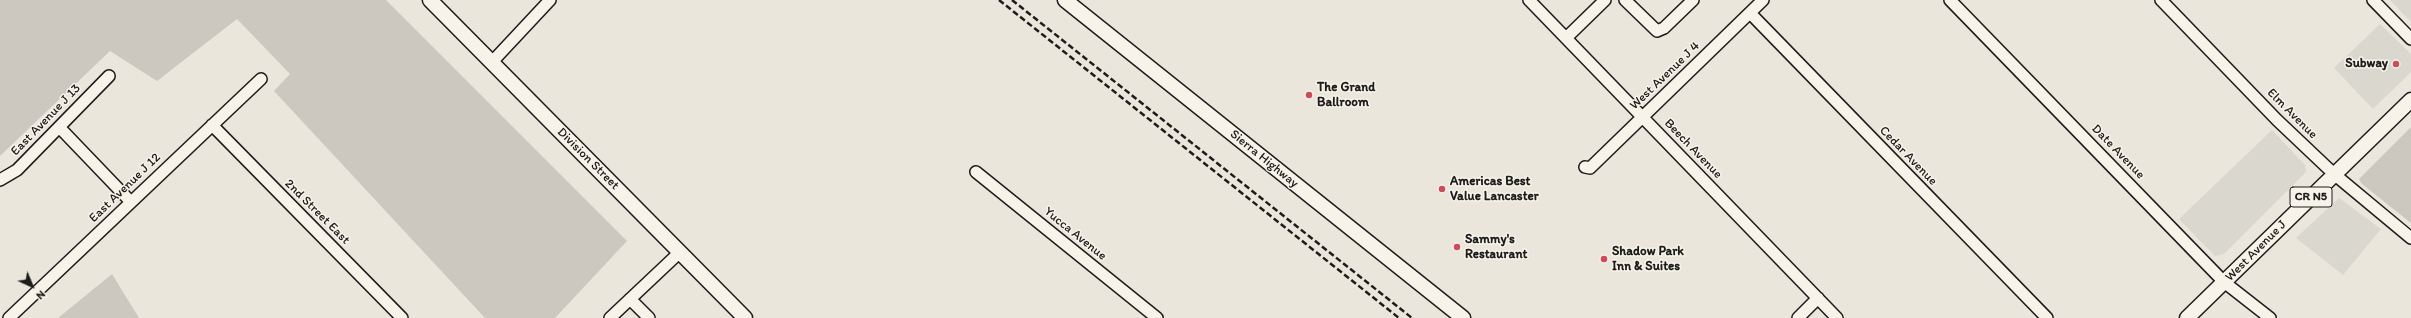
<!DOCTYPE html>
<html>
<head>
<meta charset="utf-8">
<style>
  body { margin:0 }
  #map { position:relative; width:2411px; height:318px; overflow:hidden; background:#eae6dc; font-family:Itim,sans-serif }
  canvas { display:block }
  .north { position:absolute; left:12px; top:266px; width:40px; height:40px; -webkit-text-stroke:3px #f7f3e8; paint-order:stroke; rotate:136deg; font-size:11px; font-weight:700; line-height:16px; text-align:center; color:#1c1c1c }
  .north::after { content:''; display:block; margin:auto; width:14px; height:18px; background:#1c1c1c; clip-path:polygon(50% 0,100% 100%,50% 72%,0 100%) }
</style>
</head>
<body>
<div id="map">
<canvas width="2411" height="318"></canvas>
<div class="north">N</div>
</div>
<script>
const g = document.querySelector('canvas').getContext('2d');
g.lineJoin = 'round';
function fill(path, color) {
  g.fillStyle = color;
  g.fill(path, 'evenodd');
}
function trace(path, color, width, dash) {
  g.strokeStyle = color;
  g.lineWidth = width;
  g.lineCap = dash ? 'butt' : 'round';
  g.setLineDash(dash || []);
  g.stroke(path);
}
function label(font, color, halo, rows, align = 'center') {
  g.font = font + ' Itim,sans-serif';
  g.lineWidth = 3;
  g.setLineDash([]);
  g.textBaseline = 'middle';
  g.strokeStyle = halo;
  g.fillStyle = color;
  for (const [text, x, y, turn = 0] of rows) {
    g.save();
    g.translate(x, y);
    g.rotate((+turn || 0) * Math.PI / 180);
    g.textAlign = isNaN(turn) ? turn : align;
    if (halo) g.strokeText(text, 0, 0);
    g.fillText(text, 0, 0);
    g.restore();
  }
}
const built = new Path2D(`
  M2390,0h21v22z
  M2380,24l31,30v18l-38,37 -39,-41z
  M2272,130l33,35 1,7 -82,82 -9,2 -36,-37z
  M2339,198l42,31 -38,46 -47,-37z`);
const green = new Path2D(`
  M0,0h386l241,241 -72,77h-70l-211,-227 16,-17 -53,-55 -80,62 -47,-30 -110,105z
  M2411,127v96l-49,-39 -3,-5z
  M112,274l27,44h-81z`);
const minor = new Path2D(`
  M1529,0l308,318
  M1625,0l32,31 7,-3 29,-28
  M1950,0l274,282 46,36
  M2161,0l116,120 57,54 77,64
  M2373,0l38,39
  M1750,13l297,305
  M1566,38l39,-38
  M492,62l58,-62
  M212,125l190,193
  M60,128l71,74
  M1585,167l5,1 173,-168
  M976,172l181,146
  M0,180l17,-10 92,-94
  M630,299l19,19
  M9,318l252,-239
  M610,318l70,-66
  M1798,318l20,-20`);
const major = new Path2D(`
  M430,0l315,318
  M1065,0l398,318
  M2187,318l224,-218`);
const rail = new Path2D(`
  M999,0l400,318
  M1012,0l400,318`);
const markers = [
  [2396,64,4,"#d1495b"],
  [1309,95,4,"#d1495b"],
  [1442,189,4,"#d1495b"],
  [1457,247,4,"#d1495b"],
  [1604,259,4,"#d1495b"]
];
const shields = [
  [2311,197,42]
];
const shieldNames = [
  ["CR N5",2311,197]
];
const poiNames = [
  ["Subway",2388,64,"right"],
  ["The Grand",1317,88],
  ["Ballroom",1317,103],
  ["Americas Best",1450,182],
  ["Value Lancaster",1450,197],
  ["Sammy's",1465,240],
  ["Restaurant",1465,255],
  ["Shadow Park",1612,252],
  ["Inn & Suites",1612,267]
];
const streetNames = [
  ["West Avenue J 4",1665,76,-44],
  ["Elm Avenue",2292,114,45],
  ["East Avenue J 13",46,120,-46],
  ["Beech Avenue",1693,149,46],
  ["Date Avenue",2118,152,46],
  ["Cedar Avenue",1908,156,46],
  ["Division Street",588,159,45],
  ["Sierra Highway",1264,159,39],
  ["East Avenue J 12",125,188,-44],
  ["2nd Street East",317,212,45],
  ["Yucca Avenue",1075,234,39],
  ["West Avenue J",2256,251,-45]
];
fill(built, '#dad7ce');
fill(green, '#ccc8c0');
trace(minor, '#1c1c1c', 14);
trace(major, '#1c1c1c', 17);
trace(minor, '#f7f3e8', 11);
trace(major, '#f7f3e8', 14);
trace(rail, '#1c1c1c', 2.5, [6, 3]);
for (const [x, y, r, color] of markers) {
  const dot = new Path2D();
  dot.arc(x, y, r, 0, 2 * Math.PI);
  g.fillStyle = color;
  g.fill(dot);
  trace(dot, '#f7f3e8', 1.5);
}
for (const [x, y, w] of shields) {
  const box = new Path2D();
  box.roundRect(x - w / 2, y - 10, w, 20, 3);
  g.fillStyle = '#f7f3e8';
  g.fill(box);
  trace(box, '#1c1c1c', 1);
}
label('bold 12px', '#1c1c1c', null, shieldNames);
label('bold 13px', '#1c1c1c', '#f7f3e8', poiNames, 'left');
label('13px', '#1c1c1c', '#f7f3e8', streetNames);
</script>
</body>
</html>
